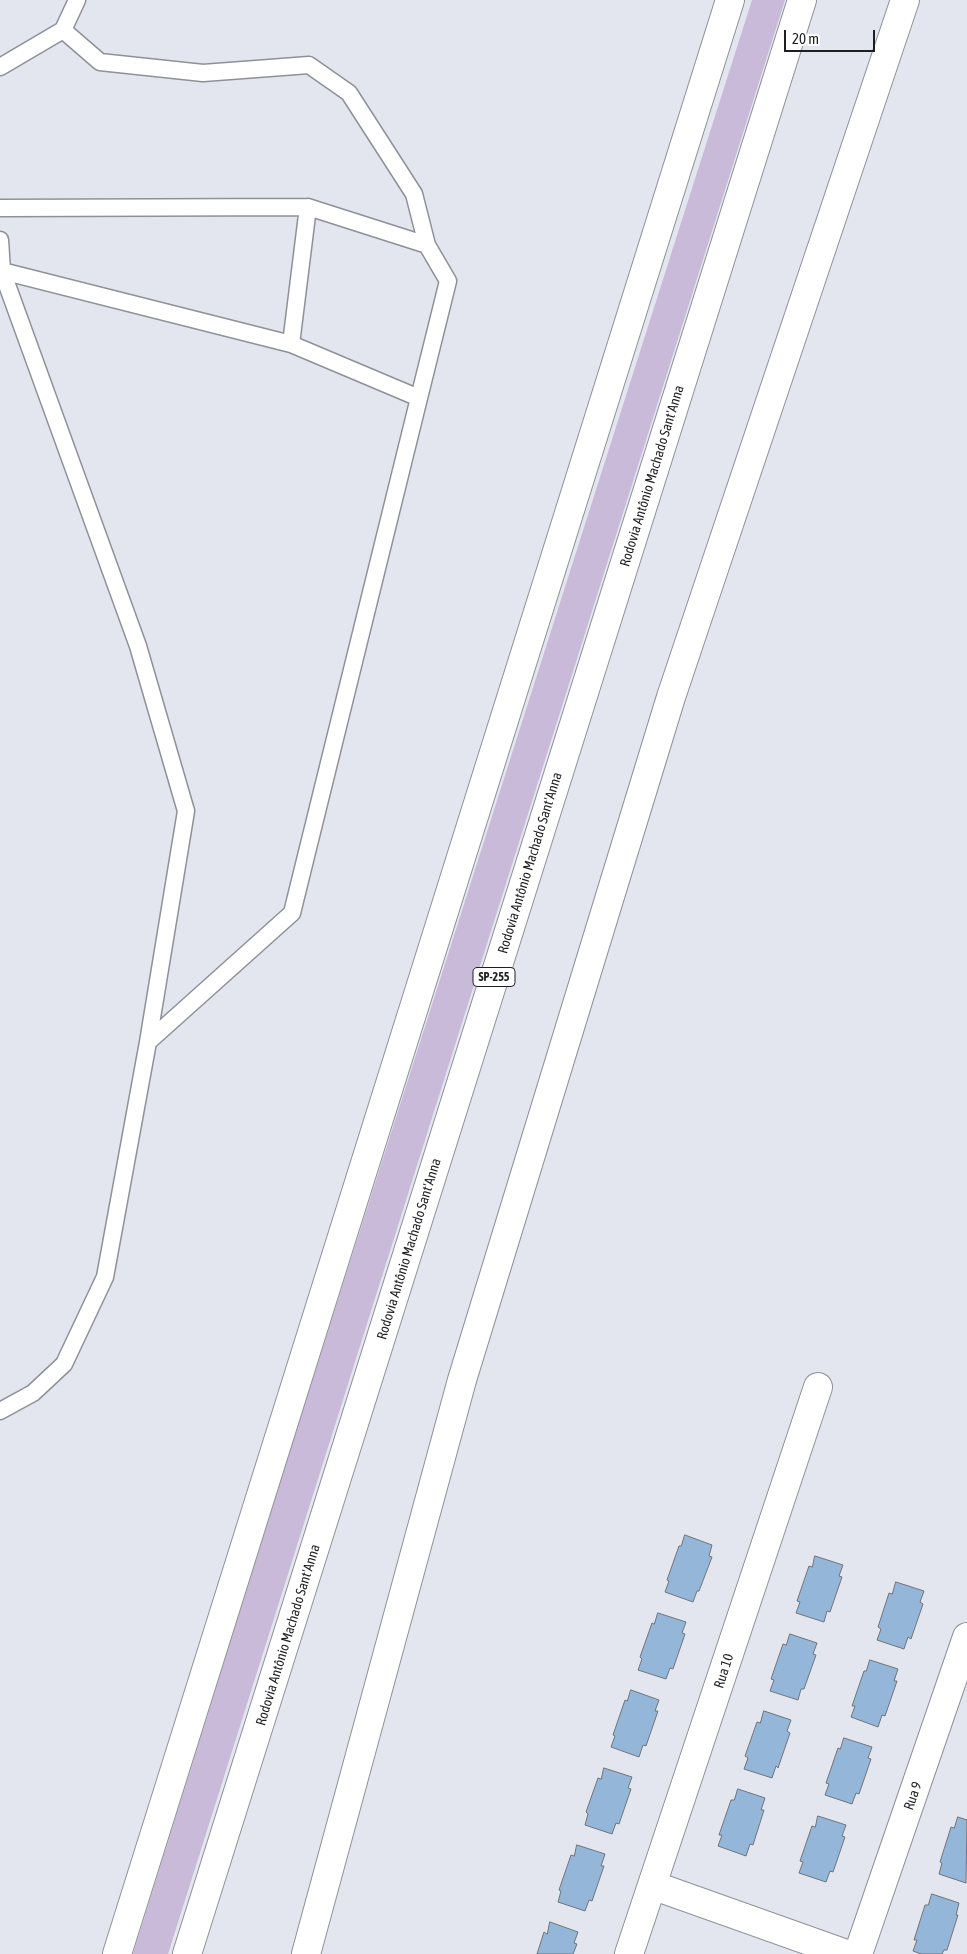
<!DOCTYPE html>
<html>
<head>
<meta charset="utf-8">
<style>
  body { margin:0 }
  #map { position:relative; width:967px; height:1954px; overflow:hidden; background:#e3e6ee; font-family:"Asap Condensed",sans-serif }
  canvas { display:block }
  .scale { position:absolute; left:784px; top:30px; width:91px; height:22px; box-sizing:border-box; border:2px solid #1e1f21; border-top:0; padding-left:6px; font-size:15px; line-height:18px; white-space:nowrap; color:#1e1f21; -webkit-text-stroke:4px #fff; paint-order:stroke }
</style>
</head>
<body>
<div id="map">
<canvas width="967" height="1954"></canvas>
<div class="scale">20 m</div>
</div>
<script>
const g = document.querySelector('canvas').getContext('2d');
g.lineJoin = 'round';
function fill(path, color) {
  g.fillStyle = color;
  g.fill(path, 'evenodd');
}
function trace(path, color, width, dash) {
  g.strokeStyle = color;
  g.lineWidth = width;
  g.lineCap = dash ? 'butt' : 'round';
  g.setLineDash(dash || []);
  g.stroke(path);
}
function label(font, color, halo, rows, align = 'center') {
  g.font = font + ' "Asap Condensed",sans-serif';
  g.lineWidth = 4.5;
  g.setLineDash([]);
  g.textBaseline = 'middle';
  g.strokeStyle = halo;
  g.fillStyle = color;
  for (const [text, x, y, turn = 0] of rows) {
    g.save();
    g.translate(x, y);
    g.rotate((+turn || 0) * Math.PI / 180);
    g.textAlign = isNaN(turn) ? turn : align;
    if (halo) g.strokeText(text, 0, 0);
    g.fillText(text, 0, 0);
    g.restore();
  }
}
const green = new Path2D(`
  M752,0h33l-617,1954h-35l167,-535z`);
const building = new Path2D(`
  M685,1535l27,10 -3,11 3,1 -13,34h-2l-4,11 -28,-10 4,-11 -2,-1 12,-34h2z
  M815,1556l28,9 -4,11 3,1 -12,35 -3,-1 -3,11 -28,-9 4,-11 -3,-1 12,-35 3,1z
  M896,1582l28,9 -4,11 3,2 -12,35 -3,-2 -4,12 -27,-9 4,-11 -3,-2 11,-34 3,1z
  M658,1613l28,9 -4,11 3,1 -12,35 -3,-1 -4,11 -28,-9 4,-11 -2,-2 12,-34 2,1z
  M790,1634l27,9 -4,11 3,1 -12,34h-3l-3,11 -28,-9 4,-11 -3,-1 12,-35 3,1z
  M870,1660l28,9 -4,12h3l-12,35 -3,-1 -4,12 -27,-10 4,-11h-3l12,-35h2z
  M631,1690l28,10 -4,11h3l-12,35 -3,-1 -4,12 -28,-10 4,-11 -2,-1 12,-35 2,1z
  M764,1711l27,9 -4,11 3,2 -12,35 -2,-2 -4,12 -28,-9 4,-11 -3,-2 12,-34 3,1z
  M844,1738l28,9 -4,11 3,1 -12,35 -3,-1 -4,11 -27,-9 4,-11 -3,-1 12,-35 2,1z
  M604,1768l28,9 -4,11 3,1 -12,35 -3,-1 -4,11 -27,-9 3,-11 -2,-2 12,-34 3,1z
  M738,1789l27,9 -4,12h3l-11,35 -3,-1 -4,12 -28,-10 4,-11h-3l12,-35h3z
  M818,1816l28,9 -4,11 3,1 -12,35 -3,-1 -4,11 -27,-9 4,-11 -3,-1 12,-35 3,1z
  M958,1817l9,3 -1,63 -27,-9 3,-11 -2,-1 11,-35 3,1z
  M577,1845l28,9 -4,12h3l-12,35 -3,-1 -4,11 -27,-9 3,-11 -2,-1 12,-35 3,1z
  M932,1894l27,9 -3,12h2l-11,35h-3l-2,4h-21l-8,-3 4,-11h-3l11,-35h3z
  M550,1922l28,10 -4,11 3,1 -4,10h-36l7,-22 3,2z`);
const lane = new Path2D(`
  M63,30l37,32 103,11 106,-8 40,28 65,101 13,51
  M0,67l63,-37 14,-30
  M0,208l308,-1 119,38 21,36 -29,117
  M0,240l2,31 136,375 48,165 -38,231 -43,235 -41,87 -31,29 -33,18
  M2,271l289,73 128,54 -127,515 -144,129
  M291,344l17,-137`);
const street = new Path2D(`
  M652,1885l194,69
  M306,1954l156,-574 209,-683 234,-697
  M629,1954l189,-567
  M858,1954l109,-317`);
const highway = new Path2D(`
  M117,1954l613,-1954
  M187,1954l615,-1954`);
const shields = [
  [494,977,42]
];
const shieldNames = [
  ["SP-255",494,977]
];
const streetNames = [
  ["Rodovia Antônio Machado Sant'Anna",652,476,-73],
  ["Rodovia Antônio Machado Sant'Anna",530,863,-73],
  ["Rodovia Antônio Machado Sant'Anna",409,1249,-73],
  ["Rodovia Antônio Machado Sant'Anna",288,1635,-73],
  ["Rua 10",724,1671,-72],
  ["Rua 9",913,1796,-71]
];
fill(green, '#cabad9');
fill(building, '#94b6d8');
trace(building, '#6f757a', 1);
trace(lane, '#8e9198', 19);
trace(street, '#8e9198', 30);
trace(highway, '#8e9198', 30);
trace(lane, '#fff', 16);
trace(street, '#fff', 28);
trace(highway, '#fff', 28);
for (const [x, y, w] of shields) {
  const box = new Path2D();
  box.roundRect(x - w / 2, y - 9.5, w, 19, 4);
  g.fillStyle = '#fff';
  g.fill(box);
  trace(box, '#1e1f21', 1);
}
label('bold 12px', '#1e1f21', null, shieldNames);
label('14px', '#1e1f21', '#fff', streetNames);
</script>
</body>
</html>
